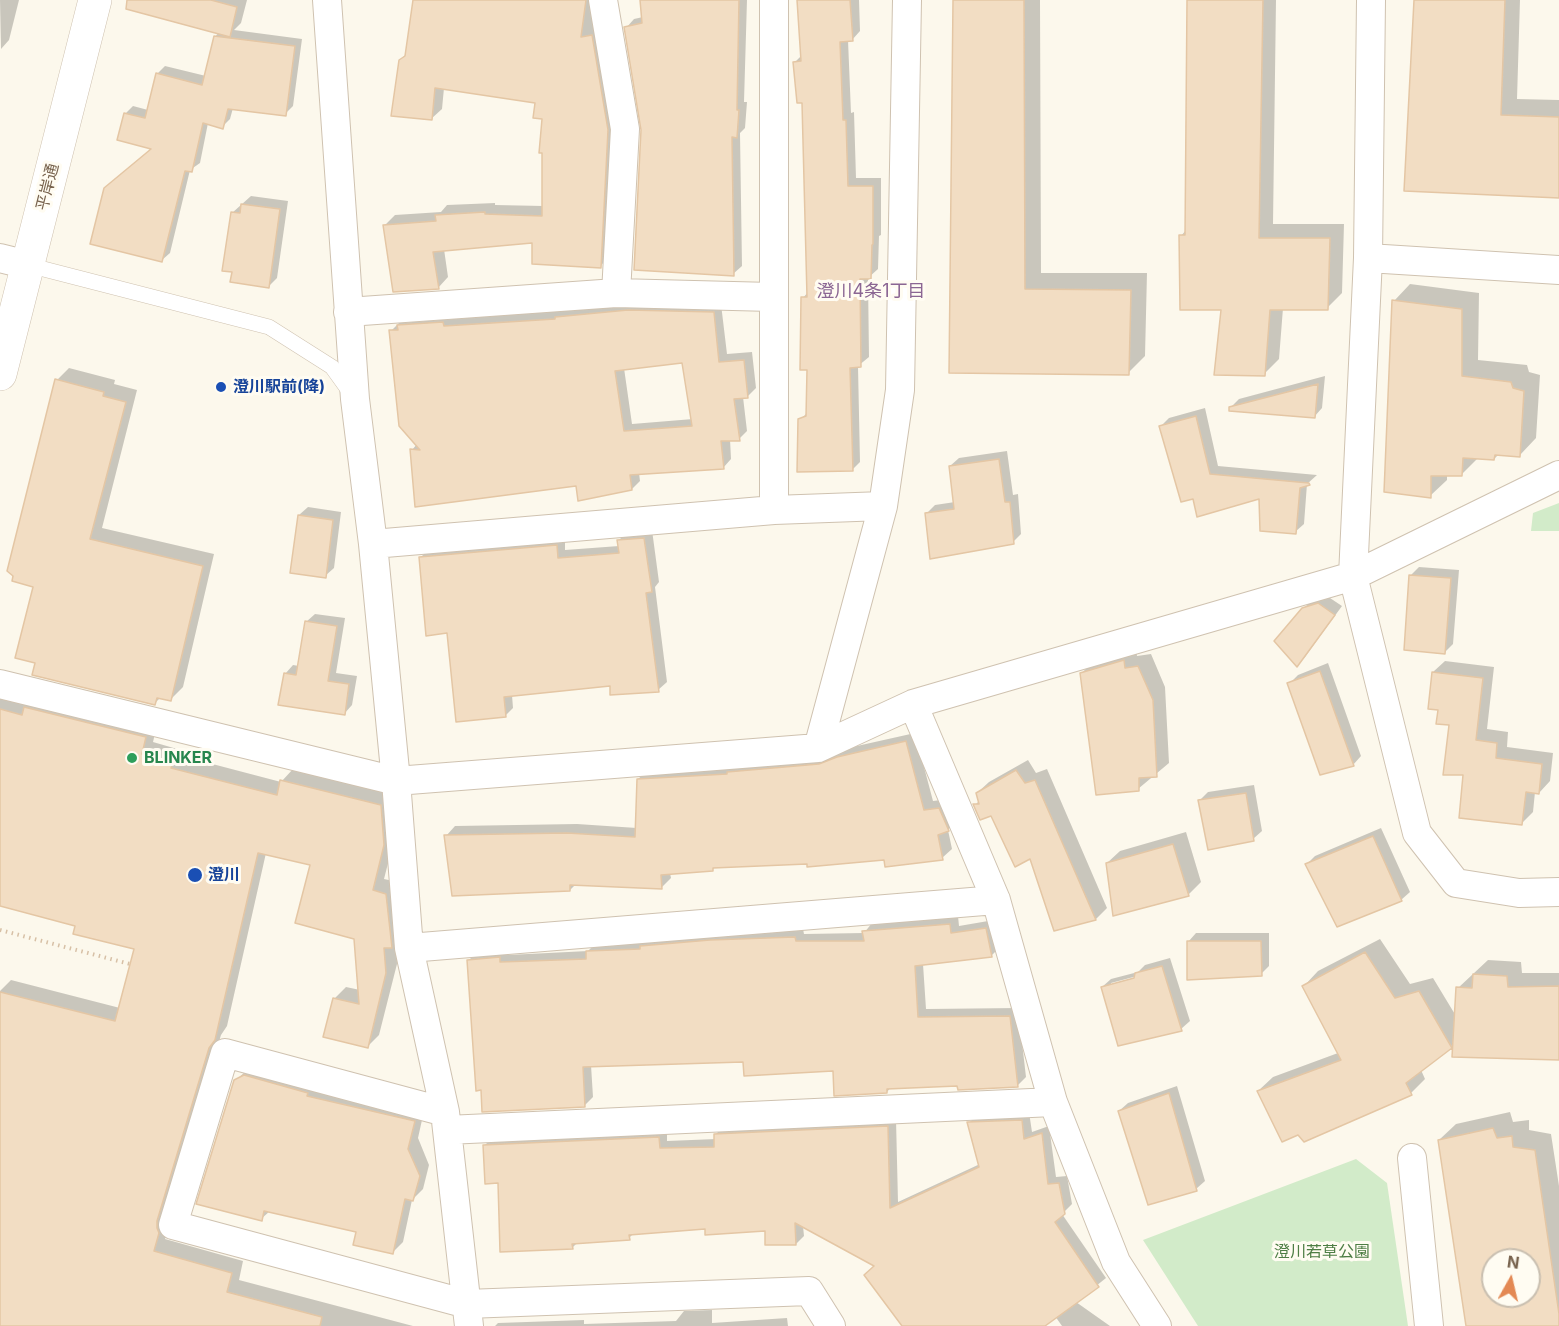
<!DOCTYPE html>
<html>
<head>
<meta charset="utf-8">
<style>
  body { margin:0 }
  #map { position:relative; width:1559px; height:1326px; overflow:hidden; background:#fcf8ec; font-family:Inter,sans-serif }
  canvas { display:block }
  .north { position:absolute; left:1481px; top:1248px; width:60px; height:60px; box-sizing:border-box; background:#fffcf2; border:2px solid #c9bfb0; border-radius:50%; rotate:8deg; font-size:16px; font-weight:700; line-height:24px; text-align:center; color:#78634e }
  .north::after { content:''; display:block; margin:auto; width:21px; height:27px; background:#e38954; clip-path:polygon(50% 0,100% 100%,50% 72%,0 100%) }
</style>
</head>
<body>
<div id="map">
<canvas width="1559" height="1326"></canvas>
<div class="north">N</div>
</div>
<script>
const g = document.querySelector('canvas').getContext('2d');
g.lineJoin = 'round';
function fill(path, color) {
  g.fillStyle = color;
  g.fill(path, 'evenodd');
}
function trace(path, color, width, dash) {
  g.strokeStyle = color;
  g.lineWidth = width;
  g.lineCap = dash ? 'butt' : 'round';
  g.setLineDash(dash || []);
  g.stroke(path);
}
function label(font, color, halo, rows, align = 'center') {
  g.font = font + ' Inter,"Noto Sans JP",sans-serif';
  g.lineWidth = 6;
  g.setLineDash([]);
  g.textBaseline = 'middle';
  g.strokeStyle = halo;
  g.fillStyle = color;
  for (const [text, x, y, turn = 0] of rows) {
    g.save();
    g.translate(x, y);
    g.rotate((+turn || 0) * Math.PI / 180);
    g.textAlign = isNaN(turn) ? turn : align;
    if (halo) g.strokeText(text, 0, 0);
    g.fillText(text, 0, 0);
    g.restore();
  }
}
const green = new Path2D(`
  M1559,503v28h-28l2,-18z
  M1356,1159l31,24 21,143h-210l-55,-86z`);
const shadow = new Path2D(`
  M0,0h19l-10,40 -8,9z
  M178,0h69l-6,23 -7,7 68,9 -9,67 -8,8 -52,-6 -3,11 -8,8 -14,-4 -8,40 -10,7 -20,83 -8,7 -48,-80 39,-32 -28,-34 8,-8 15,4 9,-36 8,-8 41,10 9,-39 4,-5z
  M415,0h182l21,119 -7,137 -11,10 -66,-24 -90,7 4,28 -10,11 -53,-63 10,-10 46,-3 6,-7 48,-2v2l49,1v-88l-7,-16 -93,-14 -2,21 -11,10 -31,-59 7,-7z
  M642,0h105l-3,102h3l-2,26 -5,5 2,133 -9,8 -90,-144 -17,-102 8,-9 9,-2z
  M798,0h61l1,31 -8,9h-4l3,73 3,-1 2,66h25v57l-2,1 -1,33 -10,9 1,79 -11,9 2,96 -8,8 -52,-50 8,-8v-43l-5,-71 5,-6 -5,-190 -8,-40 7,-7z
  M954,0h86l1,273h106l-2,83 -17,17 -178,-1z
  M1188,0h88l-3,224h71l-2,69 -15,15h-44l-4,51 -15,15 -41,-65 -42,-73 5,-6z
  M1415,0h105l-3,99 42,1v97z
  M251,196l37,5 -11,77 -8,8 -37,-73z
  M1410,284l69,9 -1,67 49,5 2,7 11,3 -4,63 -16,17 -21,-1 -5,5 -16,-1 -17,17h-14v5l-17,16 -36,-195z
  M637,302l84,2 6,50 25,-2 4,36 -8,8 -5,1 4,34 -8,8h-9l1,20 -8,9 -84,5 1,8 -8,8 -54,-4 -166,-35 5,-6 -26,-113 8,-8 164,-12 1,-1zM683,361l10,58 -61,5 -8,-56z
  M69,368l46,12 -1,4 23,6 -35,138 112,26 -31,133 -12,12 -10,-2 -6,6 -118,-41 -3,-76 23,-206z
  M1325,376l-3,32 -8,9 -84,-9 9,-9z
  M1205,408l13,58 99,9 -10,9 -3,40 -9,8 -35,-35 -66,1 -33,-72 8,-8z
  M1007,451l6,44 5,-1 3,40 -8,8 -86,-29 8,-8 20,-3 -5,-36 9,-8z
  M308,507l33,5 -7,56 -9,8 -26,-61z
  M652,530l7,52 -4,5 12,95 -9,8 -47,-5 -99,10 1,13 -8,8 -57,-84 -27,-75 8,-8 136,-12v13l54,-4v-6l8,-8z
  M1419,567l40,3 -6,74 -8,8 -34,-77z
  M1327,596l15,10 -37,51 -8,8 6,-56 9,-9z
  M315,614l30,4 -9,55 21,3 -5,29 -8,9 -59,-40 8,-9 6,1 7,-44z
  M1136,648l1,8 14,-2 14,33 4,76 -31,26 -56,-116 12,-13z
  M1445,661l49,6 -7,62 21,3 -1,15 46,6 -3,28 -11,12 -4,-1 -2,20 -12,12 -56,-50 -14,-50 -12,-15 -6,-37z
  M1328,663l33,93 -8,9 -64,-81 9,-9z
  M0,694l157,31 -4,17 31,9 -2,5 99,26 12,-13 100,24 3,39 -12,47 14,3v78l-19,75 -12,12 -33,-48 12,-12 14,3 -5,-53 -43,-73 -46,-11 -39,173 -6,9 -52,172 2,14 -6,18 78,22 -4,19 174,46h-413v-335l11,-11 109,28 15,-60 -58,-23 -77,-20z
  M915,733l18,68 16,-2 8,21 -9,10 4,19 -10,9h-57l-170,9 -3,3 -42,3 1,5 -10,10 -85,-4 -6,6 -124,-54 9,-10 122,-2 60,4 1,-49 10,-9 200,-22z
  M1028,760l8,13 11,-4 60,139 -11,11 -65,-62 -40,-43 -16,-9 5,-5 -3,-7 12,-11z
  M1254,785l8,46 -9,8 -53,-39 8,-8z
  M1381,828l29,64 -9,8 -94,-36 8,-8z
  M1186,832l15,50 -13,13 -81,-32 13,-12z
  M958,916l1,10 35,-6 6,27 -9,9 -68,8 3,45 92,-1 8,69 -9,9 -59,-2 -67,3 -4,5 -52,-22 -91,-9 -153,4 2,32 -9,9 -115,-146 8,-8 31,-3v6l80,-4 8,-8 207,-14 1,5 60,-1 8,-10z
  M1196,933h73v33l-8,8 -73,-32z
  M1380,939l30,45 23,-6 23,38 2,-28 30,-28 33,2 1,11h37v86l-105,-15 -33,26 4,9 -14,14 -153,-2 15,-14 65,-24 -34,-67 14,-15z
  M1170,958l20,63 -9,8 -79,-42 9,-8 27,-7 7,-7zM1141,975l1,3 -31,8v-3z
  M246,1071l178,40 -6,27 11,27 -6,24 -11,11 -9,42 -11,11 -34,-23 -88,-19 -9,8 -26,-138z
  M1177,1086l28,95 -9,8 -77,-78 9,-8z
  M1029,1112l3,20 17,-6 7,51 11,-1 5,28 -10,10 44,64 -30,24 34,24h-48l-7,-10 -13,10h-122l-44,-60 -73,-40 1,10 -8,8 -30,-14 -60,-2 -72,5 -5,5 -51,4 -6,6 -73,-66 -14,-37 8,-8 174,-8v12l49,-2 -1,-4 8,-8 173,-8 2,83 82,-38 -11,-41 8,-8z
  M1510,1112l3,10 16,-2v10l22,4 8,52v140h-91l-29,-186 17,-16zM1493,1260h36v36h-36z
  M712,1310v13l75,-5 1,8h-293l3,-3 86,-3v4l92,-3 8,-10z`);
const building = new Path2D(`
  M127,0h84l26,7 -7,30 -104,-28z
  M413,0h173l-5,37 11,-2 16,95 -7,138 -69,-4v-21l-99,9 6,37 -46,3 -10,-67 53,-4 -1,-6 50,-3v2l57,2v-63h-3l3,-34 -9,-1 2,-15 -100,-15 -3,32 -41,-4 8,-56 6,-4z
  M640,0h99l-2,110h2l-2,28 -5,-1 2,139 -100,-6 7,-140 -17,-103 18,-4z
  M797,0h53l3,41 -13,1 3,78h3l2,66h25v58l-1,1 -1,34h-11l1,88 -11,1 3,103 -56,1 1,-53 8,-3 1,-46h-7l1,-73h6l-5,-194h-5l-4,-41 8,-1z
  M953,0h71l1,289 106,1 -2,85 -180,-2z
  M1187,0h76l-4,238h71l-2,72h-58l-5,66 -51,-1 7,-65h-41l-1,-75h6z
  M1414,0h91l-4,115 58,2v81l-155,-7z
  M214,36l81,10 -9,70 -58,-7 -5,20 -20,-6 -11,49 -7,-1 -23,91 -72,-18 14,-56 47,-39 -34,-9 7,-27 21,5 11,-45 46,12z
  M241,204l39,5 -11,79 -39,-6 2,-10 -10,-1 9,-59 9,1z
  M1392,300l70,9v67l49,6 2,6 11,3 -4,66 -25,-2 -1,5 -31,-2 -1,18h-31v22l-47,-6z
  M628,310l86,2 5,50 25,-2 4,38 -14,1 6,42h-19l3,28 -94,6 2,15 -54,11 -2,-15 -161,21 -5,-58 10,1 -21,-24 -10,-96h9l-1,-5 46,-3 1,4 111,-7v-2zM682,363l10,63 -68,5 -9,-60z
  M55,379l49,13 -1,4 23,6 -36,137 113,27 -32,135 -14,-3 -2,7 -123,-30 3,-12 -20,-5 18,-71 -21,-6 1,-5 -6,-5z
  M1318,384l-3,34 -86,-7v-4z
  M1196,416l14,58 99,9 1,2 -10,3 -4,46 -36,-3 -1,-32 -62,18 -4,-18 -12,3 -22,-76z
  M999,459l6,43h5l4,42 -84,15 -5,-46 29,-4 -5,-43z
  M298,515l35,5 -7,58 -36,-5z
  M644,538l8,54 -6,1 13,99 -49,3v-9l-106,11 2,20 -50,5 -9,-89 -21,3 -7,-79 138,-12 1,13 61,-5 -2,-13z
  M1409,575l42,3 -6,76 -41,-4z
  M1318,603l17,12 -38,52 -23,-26 28,-33z
  M305,621l32,5 -9,55 21,3 -4,31 -67,-10 6,-32 12,2z
  M1124,660l1,8 13,-2 15,34 4,77 -18,1v13l-43,4 -16,-122z
  M1320,671l34,95 -34,9 -33,-92z
  M1432,672l51,6 -7,62 21,3 -1,15 46,6 -3,30 -13,-2 -4,33 -63,-7 4,-43h-20l6,-50 -13,-1 2,-14 -10,-1z
  M24,707l122,30 -4,17 31,8 -2,6 106,27 3,-15 101,25 3,40 -11,45 13,4 6,54h-8l2,25 -18,75 -45,-11 10,-39 26,6 -5,-65 -59,-16 15,-58 -52,-12 -43,187 -6,8 -52,173v7l2,5 -5,18 78,22 -5,19 95,25 -2,9h-320v-334l115,29 19,-72 -61,-15 2,-8 -75,-20v-197l22,6z
  M906,741l18,69 15,-2 10,23 -11,4 5,25 -58,7 -1,-7 -77,7v-3l-94,4v3l-52,4 1,14 -92,-4v6l-118,5 -8,-61 123,-2 68,4 2,-58 90,-5v-2l92,-8 18,-7z
  M1016,770l9,13 10,-3 61,140 -42,11 -24,-72 -15,8 -24,-51 -11,4 -7,-16h6l-3,-11z
  M1246,793l8,48 -46,9 -10,-50z
  M1373,836l29,65 -65,26 -32,-63z
  M1173,844l16,52 -76,20 -7,-53z
  M950,924l1,9 35,-5 6,29 -77,9 3,51 92,-1 8,71 -60,3 -1,-4 -70,3v4l-53,3 -1,-25 -89,5 -1,-14 -160,5 2,40 -103,5 -1,-22 -5,1 -9,-131 33,-3v5l86,-3v-8l54,-2v-3l70,-6 85,-3 1,4h68l-2,-10z
  M1187,941h74l1,35 -75,4z
  M1365,952l30,46 24,-7 33,57 -46,35 6,12 -108,47 -6,-7 -16,7 -25,-51 84,-31 -39,-74z
  M1162,966l20,65 -64,15 -17,-59 33,-9 1,-5z
  M1473,974l34,2 1,11 51,-1v74l-107,-3 4,-70 16,1z
  M244,1075l64,18 -1,3 108,25 -7,28 12,27 -7,25 -8,-2 -12,55 -40,-9 3,-13 -92,-21 -2,10 -66,-17 38,-124z
  M1169,1093l28,98 -49,14 -30,-94z
  M1022,1120l2,19 18,-6 6,51 11,-1 6,31 -10,8 44,65 -54,39h-143l-38,-51 10,-9 -79,-43 1,22h-31v-14l-60,4v-6l-76,6 1,5 -58,4 1,5 -73,3 -2,-69 -13,1 -2,-39 176,-8 1,11 54,-1v-13l174,-8 2,82 89,-41 -12,-45z
  M1493,1128l4,10 15,-2 1,11 22,3 24,164v12h-93l-28,-186zM1493,1260h36v36h-36z`);
const path = new Path2D(`
  M0,930l130,34`);
const service = new Path2D(`
  M28,265l241,62 63,40 18,25`);
const minor = new Path2D(`
  M327,0l28,399 18,145 23,237 13,167 36,164 24,214
  M603,0l22,129 -9,164
  M774,0v510
  M1371,0l-3,258 -15,318 64,257 39,50 63,10 40,-1
  M0,258l28,7
  M1368,258l191,12
  M348,312l268,-19 156,4
  M373,544l401,-34 109,-4
  M0,684l396,97 422,-33 95,-44 440,-128 206,-101
  M913,704l83,196 57,202 63,160 41,64
  M818,748l65,-242 17,-116 7,-390
  M409,948l587,-48
  M445,1112l-220,-59 -52,172 294,79 342,-13 22,35
  M447,1130l606,-28
  M1412,1158l17,168`);
const tertiary = new Path2D(`
  M0,374l95,-374`);
const markers = [
  [221,387,6,"#1a4fb4"],
  [132,758,6,"#2e9e5b"],
  [195,875,8,"#1a4fb4"]
];
const streetNames = [
  ["平岸通",48,187,-76]
];
const transitNames = [
  ["澄川駅前(降)",233,387],
  ["澄川",208,875]
];
const leisureNames = [
  ["BLINKER",144,758]
];
const parkNames = [
  ["澄川若草公園",1322,1252]
];
const neighbourhoodNames = [
  ["澄川4条1丁目",871,292]
];
fill(green, '#d2ebc9');
fill(shadow, '#0003');
fill(building, '#f2ddc3');
trace(building, '#e4c6a4', 1.5);
trace(service, '#cfc2b0', 16);
trace(minor, '#cfc2b0', 30);
trace(tertiary, '#cfc2b0', 34);
trace(path, '#d7c0a6', 4, [1.5, 4.5]);
trace(service, '#fff', 15);
trace(minor, '#fff', 28);
trace(tertiary, '#fff', 33);
for (const [x, y, r, color] of markers) {
  const dot = new Path2D();
  dot.arc(x, y, r, 0, 2 * Math.PI);
  g.fillStyle = color;
  g.fill(dot);
  trace(dot, '#fffcf2', 2);
}
label('16px', '#78634e', '#fffcf2', streetNames);
label('bold 16px', '#164399', '#fffcf2', transitNames, 'left');
label('bold 16px', '#27864d', '#fffcf2', leisureNames, 'left');
label('16px', '#4e7e45', '#fffcf2', parkNames);
label('18px', '#8b6693', '#fffcf2', neighbourhoodNames);
</script>
</body>
</html>
